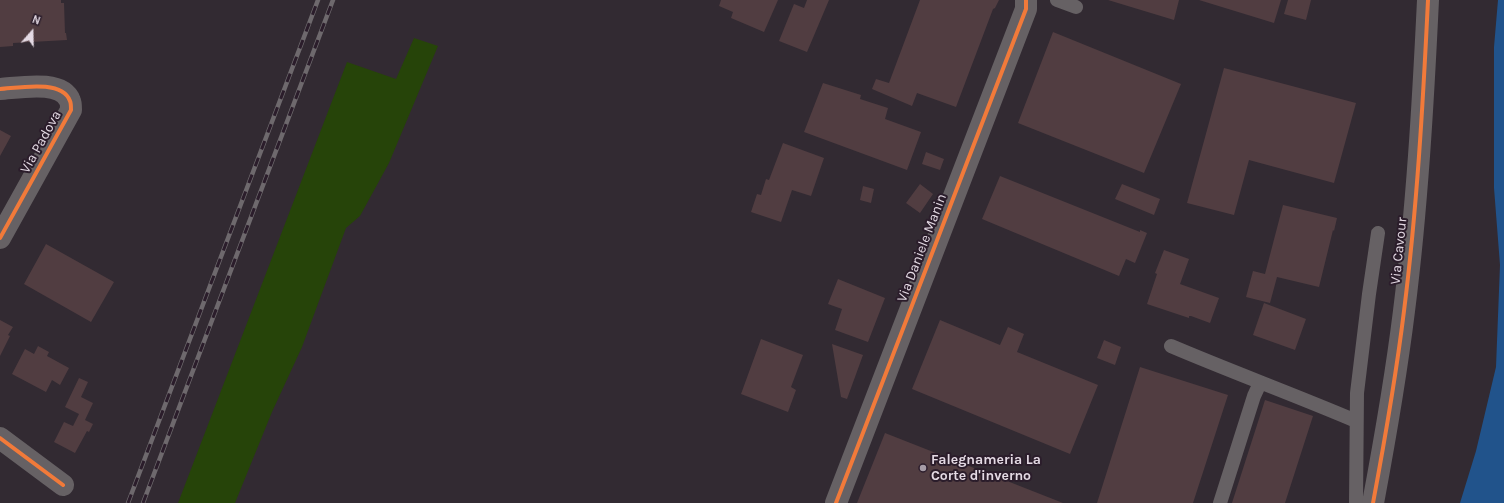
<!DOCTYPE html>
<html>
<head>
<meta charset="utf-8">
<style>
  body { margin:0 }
  #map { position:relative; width:1504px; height:503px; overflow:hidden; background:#322a32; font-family:Karla,sans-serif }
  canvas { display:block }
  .north { position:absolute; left:12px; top:12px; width:40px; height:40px; -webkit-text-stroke:3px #2b1d2b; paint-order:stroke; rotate:20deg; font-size:11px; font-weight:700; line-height:16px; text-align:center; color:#e4dae4 }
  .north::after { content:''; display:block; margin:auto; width:14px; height:18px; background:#e4dae4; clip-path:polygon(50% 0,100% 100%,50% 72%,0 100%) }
</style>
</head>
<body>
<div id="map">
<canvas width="1504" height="503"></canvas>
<div class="north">N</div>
</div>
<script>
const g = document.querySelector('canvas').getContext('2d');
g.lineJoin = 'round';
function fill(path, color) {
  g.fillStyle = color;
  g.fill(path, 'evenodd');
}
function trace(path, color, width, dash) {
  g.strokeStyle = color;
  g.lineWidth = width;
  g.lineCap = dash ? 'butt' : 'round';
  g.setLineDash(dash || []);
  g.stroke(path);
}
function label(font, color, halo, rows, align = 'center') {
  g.font = font + ' Karla,sans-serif';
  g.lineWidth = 4;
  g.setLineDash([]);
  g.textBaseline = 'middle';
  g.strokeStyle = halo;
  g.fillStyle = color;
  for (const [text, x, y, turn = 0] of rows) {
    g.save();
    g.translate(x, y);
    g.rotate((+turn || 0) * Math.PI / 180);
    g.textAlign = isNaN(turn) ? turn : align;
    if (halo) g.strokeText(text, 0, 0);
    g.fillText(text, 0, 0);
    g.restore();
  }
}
const green = new Path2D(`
  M414,38l24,8 -49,117 -29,53 -14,12 -44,119 -30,65 -37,91h-57l169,-441 49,17z`);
const water = new Path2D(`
  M1498,0h6v503h-44l16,-52 20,-84 4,-102 -6,-77v-141z`);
const building = new Path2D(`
  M0,0h61v3h3l1,30h1l1,7 -54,3v3l-13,1z
  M721,0h57l-14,32 -33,-14 2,-6 -14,-6z
  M807,0h22l-22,52 -28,-11 15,-37 10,4z
  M920,0h79l-4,8 -2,1 -37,98 -39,-14 -5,13 -40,-17 4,-10 13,4z
  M1108,0h71l-5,20z
  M1199,0h82l-7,23z
  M1288,0h23l-5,20 -22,-6z
  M1053,32l128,52 -37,89 -126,-50z
  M1224,68l132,35 -22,80 -85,-23 -15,55 -47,-12z
  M823,83l38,12 -1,4 28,9 -3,11 36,13 -14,38 -103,-38z
  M0,130l11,6 -11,20z
  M783,143l41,15 -13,38 -19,-6 -11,32 -30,-10 6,-18 4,1 5,-16 3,1z
  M926,152l18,7 -4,11 -18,-6z
  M1000,176l140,56v-2l7,3 -12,30 -9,-4 -7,17 -137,-57z
  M920,184l13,10 -13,19 -14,-10z
  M1122,184l38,15 -6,16 -39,-16z
  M863,186l11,3 -3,14 -11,-3z
  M1283,205l54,13 -3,13 -1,-1 -14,57 -42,-10 -7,26 -24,-6 7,-26 12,3z
  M46,244l68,38 -23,40 -67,-38z
  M1164,250l25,9 -9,25 39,14 -9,25 -19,-7h-2v2l-42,-14 10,-30 -2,-1z
  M838,279l47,19 -17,44 -33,-12 7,-21 -14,-5z
  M1264,303l42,16 -11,31 -42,-15z
  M0,320l13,7 -5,8 2,1 -10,20z
  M940,320l60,25 8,-18 16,7 -7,18 81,33 -28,69 -158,-65z
  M761,339l42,16 -12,32 5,3 -8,22 -47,-18z
  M1104,340l17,7 -6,18 -18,-7z
  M832,344l31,11 -16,44 -6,-2z
  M38,346l11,6 -2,4 22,12 -9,17 -8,-5 -6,12 -34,-18 13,-25 9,5z
  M1140,367l88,28 -35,108h-96z
  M79,378l9,4 -7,15 12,6 -8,17 8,4 -4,8 -2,-1 -12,22 -21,-11 10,-20 9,4 6,-12 -14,-7z
  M1265,400l48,16 -28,87h-53z
  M885,433l178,70h-206z`);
const service = new Path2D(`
  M1057,0l19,7
  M1171,346c61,26 124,49 185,75
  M1220,503l34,-107 6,-13
  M1356,503l1,-110 12,-99 9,-61`);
const minor = new Path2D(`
  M0,89c18,-1 62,-10 70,12 1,2 1,6 1,9l-71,128
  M0,438l63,47
  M836,503l190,-494v-9
  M1373,503c12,-64 23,-127 31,-192 13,-103 19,-207 24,-311`);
const rail = new Path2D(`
  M128,503l190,-503
  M143,503l190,-503`);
const cycleway = new Path2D(`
  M0,89c18,-1 62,-10 70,12 1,2 1,6 1,9l-71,128
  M0,438l63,47
  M836,503l190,-494v-9
  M1373,503c12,-64 23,-127 31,-192 13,-103 19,-207 24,-311`);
const markers = [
  [923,468,4,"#a69ca6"]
];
const streetNames = [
  ["Via Padova",41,142,-61],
  ["Via Daniele Manin",922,248,-69],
  ["Via Cavour",1399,251,-84]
];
const poiNames = [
  ["Falegnameria La",931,460],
  ["Corte d'inverno",931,476]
];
fill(green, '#264409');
fill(water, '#21538b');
fill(building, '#513d41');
trace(service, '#666164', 14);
trace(minor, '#666164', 22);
trace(rail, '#6e696d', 4.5);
trace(rail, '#2b1d2b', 3, [9]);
trace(cycleway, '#f17a3a', 4);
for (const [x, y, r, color] of markers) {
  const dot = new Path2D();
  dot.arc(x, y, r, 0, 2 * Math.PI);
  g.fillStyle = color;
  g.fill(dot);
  trace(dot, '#2b1d2b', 1.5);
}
label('14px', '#e4dae4', '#2b1d2b', streetNames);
label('bold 14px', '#e4dae4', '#2b1d2b', poiNames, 'left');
</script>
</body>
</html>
